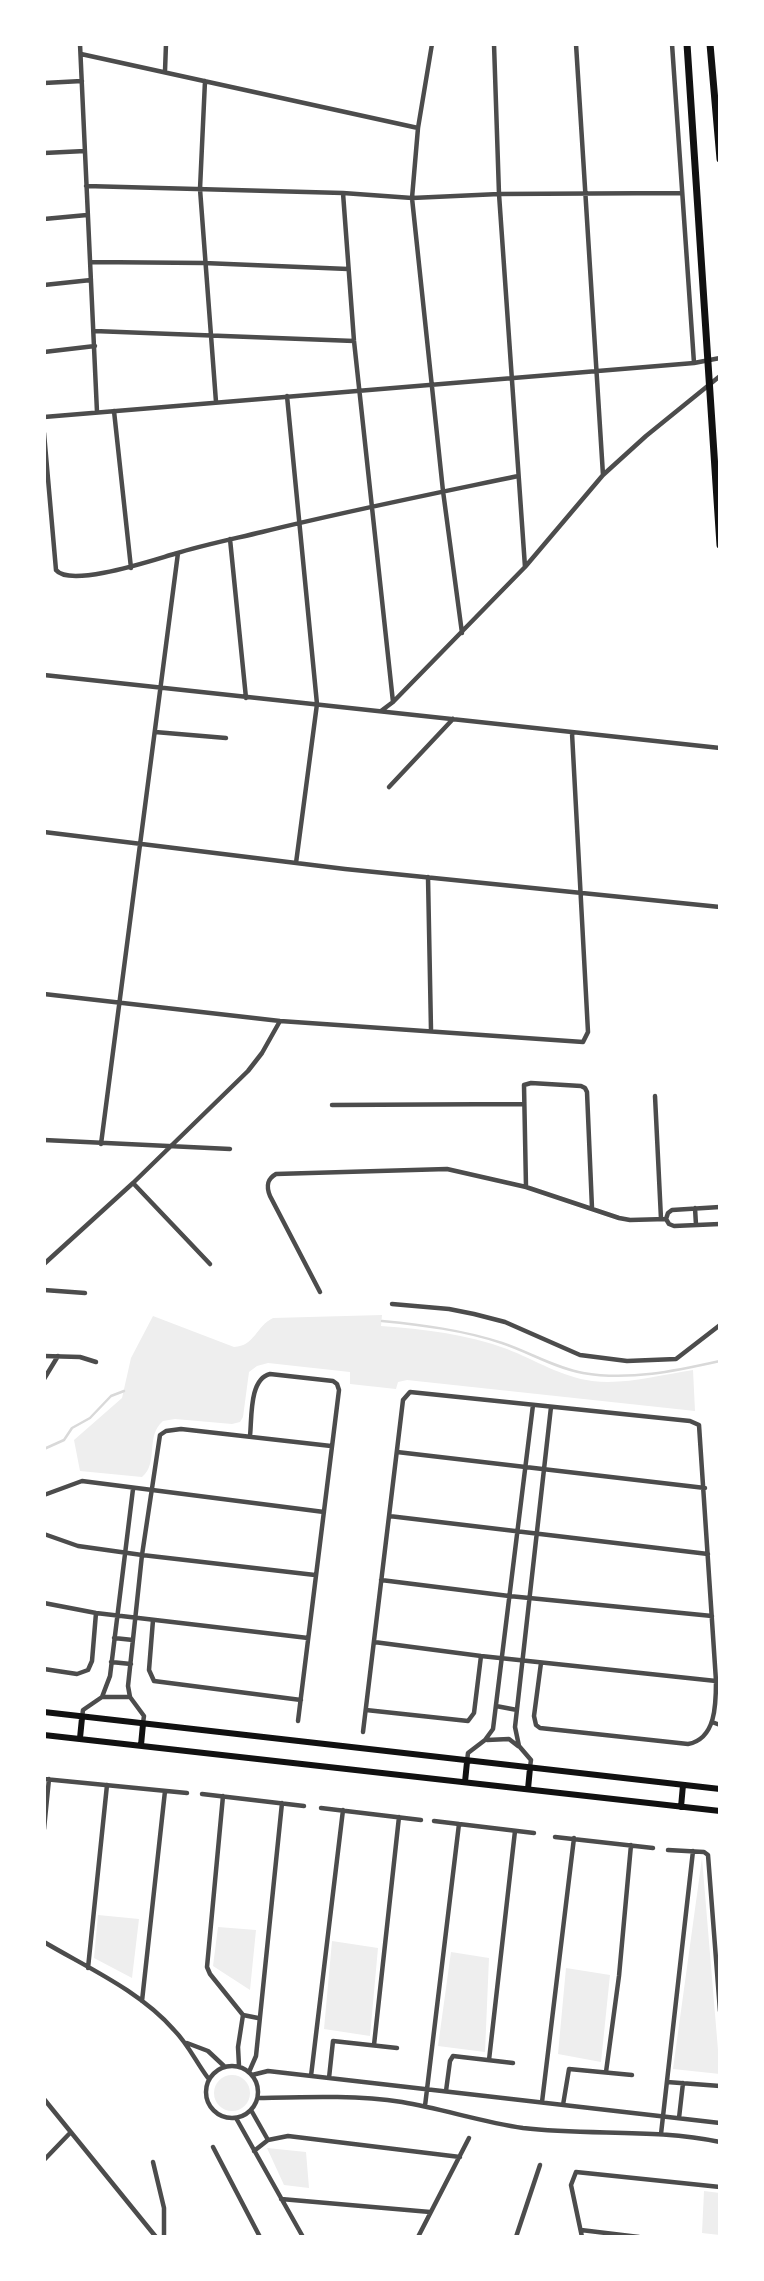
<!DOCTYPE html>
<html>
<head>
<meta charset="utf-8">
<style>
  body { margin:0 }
  #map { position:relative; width:764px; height:2281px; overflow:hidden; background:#fff; font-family:"PT Sans",sans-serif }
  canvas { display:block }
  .frame { position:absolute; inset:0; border:46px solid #fff; pointer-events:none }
</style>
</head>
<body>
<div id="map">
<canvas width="764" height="2281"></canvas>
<div class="frame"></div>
</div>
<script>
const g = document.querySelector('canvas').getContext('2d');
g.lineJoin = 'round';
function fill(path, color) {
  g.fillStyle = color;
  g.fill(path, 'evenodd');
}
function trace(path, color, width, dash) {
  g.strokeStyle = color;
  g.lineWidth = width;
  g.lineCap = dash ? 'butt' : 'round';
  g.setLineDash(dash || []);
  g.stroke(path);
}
const green = new Path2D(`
  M382,1315l-1,11c43,3 85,8 126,23 28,11 55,28 85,32 33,4 68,-6 101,-11l2,41 -288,-31 -9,2 -2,7 -46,-5v-12l-82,-9 -11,3 -8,6 -6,45 -3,5 -8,2 -57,-5 -12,2c-18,15 -4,42 -21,56l-62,-6 -6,-31 48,-42 9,-40 22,-42 81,31c21,-1 22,-21 39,-29z
  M702,1858l18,216 -47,-5z
  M98,1915l41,4 -7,59 -38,-20z
  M218,1927l38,3 -6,60 -37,-24z
  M332,1941l46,7 -8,88 -46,-7z
  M451,1952l38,6 -4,94 -47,-6z
  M566,1968l44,7 -9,87 -43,-8z
  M214 2093a18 18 0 1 1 36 0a18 18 0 1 1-36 0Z
  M267,2148l39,4 3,36 -25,-3z
  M704,2191l16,2v42l-18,-2z`);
const stream = new Path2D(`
  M382,1321c40,4 81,9 120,22 27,9 53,25 81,30 46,8 92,-2 137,-12
  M44,1449l20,-9 8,-12 18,-10 21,-22 13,-5`);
const minor = new Path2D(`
  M80,44l17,368
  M432,44l-14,84 -6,70 31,293 19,142
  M494,44l5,150 26,373
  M576,44l27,431
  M672,44l22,319
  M81,54l337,74
  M165,71l1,-27
  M205,81l-5,108 16,213
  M44,83l38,-2
  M44,153l41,-2
  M86,186l257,7 69,5 87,-4 183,-1
  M343,193l11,148 39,361
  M44,219l43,-4
  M90,262l114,1 144,6
  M44,285l47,-5
  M94,331l260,10
  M44,352l51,-6
  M287,396l30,308 -21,159
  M114,411l17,157
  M44,417l650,-54 26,-5
  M44,433l12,137c14,18 97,-10 118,-16 29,-9 59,-15 88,-22 85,-21 170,-38 256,-56
  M230,539l16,159
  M44,675l676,73
  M381,711l12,-9 132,-135 78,-92 43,-39 74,-60
  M155,732l71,6
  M389,787l64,-68
  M44,832l301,37 375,38
  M428,877l3,153
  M44,994l236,27 303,21 5,-10 -16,-299
  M655,1096l6,123
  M332,1105l191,-1
  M44,1140l186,9
  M101,1144l77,-591
  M133,1183l77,81
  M526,1187l-2,-102 7,-2 50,3 4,2 2,4 5,116
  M695,1208l1,17
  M666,1219l2,-6 4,-3 48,-3
  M44,1264l89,-81 115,-112 14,-18 18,-32
  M44,1290l41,3
  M320,1292l-50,-96c-4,-10 -3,-17 6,-22l171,-5 79,18 93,31 11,2 36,-1 3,5 5,2 46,-2
  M392,1304l57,5 25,5 31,8 75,33 47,6 49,-2 44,-34
  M44,1356l36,1 16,5
  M44,1379l14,-23
  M250,1436c2,-18 -1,-57 20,-62l63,7 4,3 2,6 -41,331
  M397,1452l308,36
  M44,1495l38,-14 242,31
  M389,1516l319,38
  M44,1534l34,12 64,9 173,20
  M381,1580l128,16 203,20
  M44,1603l52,10 212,25
  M153,1620l-4,50 5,11 147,19
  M114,1638l19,2
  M374,1642l107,14 235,25
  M111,1662l20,2
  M44,1669l33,5 11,-4 4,-9 4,-48
  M103,1697h27
  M496,1706l21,4
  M366,1710l102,11 6,-8 7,-57
  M82,1718l1,-8 19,-13 8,-21 23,-187
  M712,1722l8,3
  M143,1723l1,-7 -14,-19 -2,-11 14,-131 18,-120 6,-4 15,-2 150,17
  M363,1732l40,-332 7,-8 280,29 9,4 17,256c0,23 0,58 -28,63l-148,-16 -4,-3 -2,-9 7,-53
  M487,1740l22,-1 9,7
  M467,1761l1,-8 17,-13 8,-11 40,-324
  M530,1767l1,-7 -12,-14 -4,-19 36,-320
  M44,1779l143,14
  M202,1794l102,12
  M223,1796l-16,171 3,7 33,41 15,3
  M321,1808l100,12
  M434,1821l100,12
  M44,1829l5,-50
  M555,1837l98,11
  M668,1850l36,2 4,3 12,156
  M44,1942c44,26 96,49 130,88 14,14 22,32 34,48
  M88,1968l19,-183
  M142,2001l23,-210
  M187,2043l21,8 16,15
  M374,2045l25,-228
  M489,2060l26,-229
  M206 2092a26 26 0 1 1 52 0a26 26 0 1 1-52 0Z
  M239,2066l-1,-19 5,-32
  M249,2072l7,-16 26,-253
  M606,2072l13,-96 12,-131
  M252,2075l16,-4 452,52
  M311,2076l32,-266
  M329,2078l4,-37 64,7
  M667,2082l53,4
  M446,2091l4,-30 3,-5 60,7
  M258,2098c48,-1 97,-3 144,4 41,7 80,20 121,26 66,8 132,0 197,14
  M44,2099l112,138
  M542,2102l32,-264
  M563,2105l6,-36 63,6
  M425,2106l34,-282
  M251,2110l17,30
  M236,2118l67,119
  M679,2118l4,-35
  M661,2134l32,-283
  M213,2147l47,90
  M254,2151l14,-11 20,-4 172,21
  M44,2160l26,-27
  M153,2162l11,46v29
  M281,2199l149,13
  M581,2230l58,7
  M418,2237l51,-99
  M516,2237l24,-72
  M582,2237l-11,-52 5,-13 144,15`);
const secondary = new Path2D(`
  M44,1712l676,77
  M44,1735l676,76
  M80,1738l2,-20
  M141,1745l2,-21
  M465,1782l2,-20
  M528,1789l2,-21
  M681,1807l2,-22`);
const primary = new Path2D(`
  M687,44l33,501
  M710,44l10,115`);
fill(green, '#eee');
trace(stream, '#d9d9d9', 2.5);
trace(minor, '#4c4c4c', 4.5);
trace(secondary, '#111', 6);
trace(primary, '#111', 7);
</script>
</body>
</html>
